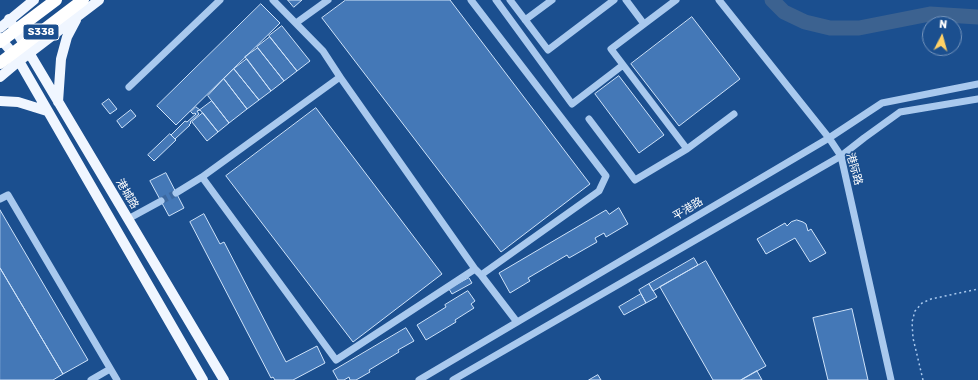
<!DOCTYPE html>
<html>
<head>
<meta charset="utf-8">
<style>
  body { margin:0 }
  #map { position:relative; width:978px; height:380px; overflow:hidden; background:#1b4f8f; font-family:Rubik,sans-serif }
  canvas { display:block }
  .north { position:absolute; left:922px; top:16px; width:40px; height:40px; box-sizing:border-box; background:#1b4f8f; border:1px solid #7695bc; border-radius:50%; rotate:6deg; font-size:11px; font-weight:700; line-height:16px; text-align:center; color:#fff }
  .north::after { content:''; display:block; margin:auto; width:14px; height:18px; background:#ffd166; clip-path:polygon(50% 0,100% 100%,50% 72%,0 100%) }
</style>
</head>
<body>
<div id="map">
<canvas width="978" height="380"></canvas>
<div class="north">N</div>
</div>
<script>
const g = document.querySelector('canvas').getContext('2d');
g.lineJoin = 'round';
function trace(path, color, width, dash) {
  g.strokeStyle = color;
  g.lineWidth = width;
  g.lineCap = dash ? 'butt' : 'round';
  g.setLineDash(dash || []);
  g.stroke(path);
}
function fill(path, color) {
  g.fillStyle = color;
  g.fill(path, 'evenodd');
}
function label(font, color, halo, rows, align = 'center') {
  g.font = font + ' Rubik,"Noto Sans SC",sans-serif';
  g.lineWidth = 3;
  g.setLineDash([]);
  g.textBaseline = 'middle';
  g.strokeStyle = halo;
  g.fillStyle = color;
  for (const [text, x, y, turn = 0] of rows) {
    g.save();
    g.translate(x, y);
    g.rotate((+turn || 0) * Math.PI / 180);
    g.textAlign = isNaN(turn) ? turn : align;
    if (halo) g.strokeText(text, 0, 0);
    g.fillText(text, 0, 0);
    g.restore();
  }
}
const river = new Path2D(`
  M772,0l12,12 21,10 25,6h29l71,-14 48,3`);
const building = new Path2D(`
  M288,0h14l-8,7z
  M346,0h104l140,184 -89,68 -179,-234z
  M261,4l19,19 -104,102 -19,-19z
  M692,17l48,62 -61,47 -48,-62z
  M282,26l28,35 -13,10 -28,-35z
  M270,37l27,34 -13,10 -27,-34z
  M258,48l26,33 -13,10 -26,-34z
  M247,59l24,32 -12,9 -25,-31z
  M234,69l25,31 -12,9 -23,-30z
  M619,76l45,59 -25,18 -44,-59z
  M224,79l23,30 -18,14 -21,-27z
  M109,99l8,10 -7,5 -8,-10z
  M212,101l17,22 -11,9 -18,-22z
  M196,107l4,3 -3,1 2,3 -9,8 1,1 -2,2h1l-15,14 -4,-4 14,-14 2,1 9,-8 -1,-1 -2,1 -2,-2z
  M316,108l126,166 -89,68 -127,-166z
  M131,110l5,6 -14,12 -5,-7z
  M203,113l15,19 -11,9 -15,-19z
  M170,134l6,6 -22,21 -6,-6z
  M166,173l18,35 -15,8 -19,-35z
  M619,208l9,16 -22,13 -2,-4 -9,5 2,4 -28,16 -2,-3 -39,23 2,3 -20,12 -11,-20 107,-63 3,4z
  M0,210l88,150 -25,14 -63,-106z
  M204,214l16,30 4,-2 62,120 31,-16 8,17 -32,17h-18l-2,-3 -2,1 -81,-156z
  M797,220l6,2 3,2 2,7 3,-2 15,24 -16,9 -15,-24 -29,16 -9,-15 28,-16 2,3 4,-4z
  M694,258l4,7 -45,26 -4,-7z
  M706,261l60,105 -25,14h-28l-53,-93z
  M0,268l63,106 -10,6h-53z
  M469,278l3,5 -20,11 -3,-5z
  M649,284l8,13 -11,6 -7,-13z
  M468,291l7,10 -4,3 3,4 -19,12 1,2 -30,18 -9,-15 29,-18 -1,-2z
  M641,294l5,9 -22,12 -5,-8z
  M852,309l16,71h-40l-15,-62z
  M406,328l8,13 -16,9 1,2 -30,18 1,2 -14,8h-6l-1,-3 -5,3h-6l-5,-9z
  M757,371l5,9h-21z
  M598,375l3,5h-12z`);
const minorTunnel = new Path2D(`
  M161,201l15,-8`);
const path = new Path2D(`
  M923,380l-10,-42 -1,-16 3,-11 7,-8 9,-4 47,-10`);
const minor = new Path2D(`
  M273,0l50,51 17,26
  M471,0l135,176 -7,15 -118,84
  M496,0l76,104 51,-39
  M510,0l38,50 66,-50
  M626,0l18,24
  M676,0l-65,49 76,100
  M719,0l110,138 12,18 50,224
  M525,20l27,-20
  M296,23l32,-23
  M129,87l91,-87
  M589,119l46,61 52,-31 47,-35
  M202,177l134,183 139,-91
  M176,193l26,-16 138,-100 135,192 6,6 36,47
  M0,199l8,-4 109,185
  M128,219l33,-18
  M91,380l19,-11
  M419,380l410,-242 53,-35 96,-19
  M453,380l388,-224 23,-18 36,-26 78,-13`);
const major = new Path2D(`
  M9,19l215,361
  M0,28l34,-28
  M0,38l19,23 184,319
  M0,77l19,-16 80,-61
  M0,101l18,1 29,9
  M58,102l3,-43 6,-22 9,-17`);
const highwayBridge = new Path2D(`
  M0,42l56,-42
  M0,63l83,-63`);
const shields = [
  [41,32,36]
];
const shieldNames = [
  ["S338",41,32]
];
const streetNames = [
  ["港际路",854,169,74],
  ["港城路",127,194,59],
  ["平港路",688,209,-31]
];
trace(river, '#3c6290', 15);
fill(building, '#4478b7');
trace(building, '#cfe3fa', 1);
trace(minorTunnel, '#3d69a0', 7, [7, 3.5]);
trace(path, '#a9c9ee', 1.5, [2, 3]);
trace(minor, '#a9c9ee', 7);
trace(major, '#f0f6ff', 10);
trace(highwayBridge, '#fff', 12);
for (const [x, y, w] of shields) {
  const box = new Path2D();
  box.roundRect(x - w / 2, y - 8, w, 16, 3);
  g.fillStyle = '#1b4f8f';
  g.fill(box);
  trace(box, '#fff', 1);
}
label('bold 10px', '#fff', null, shieldNames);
label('11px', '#fff', '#1b4f8f', streetNames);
</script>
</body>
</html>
